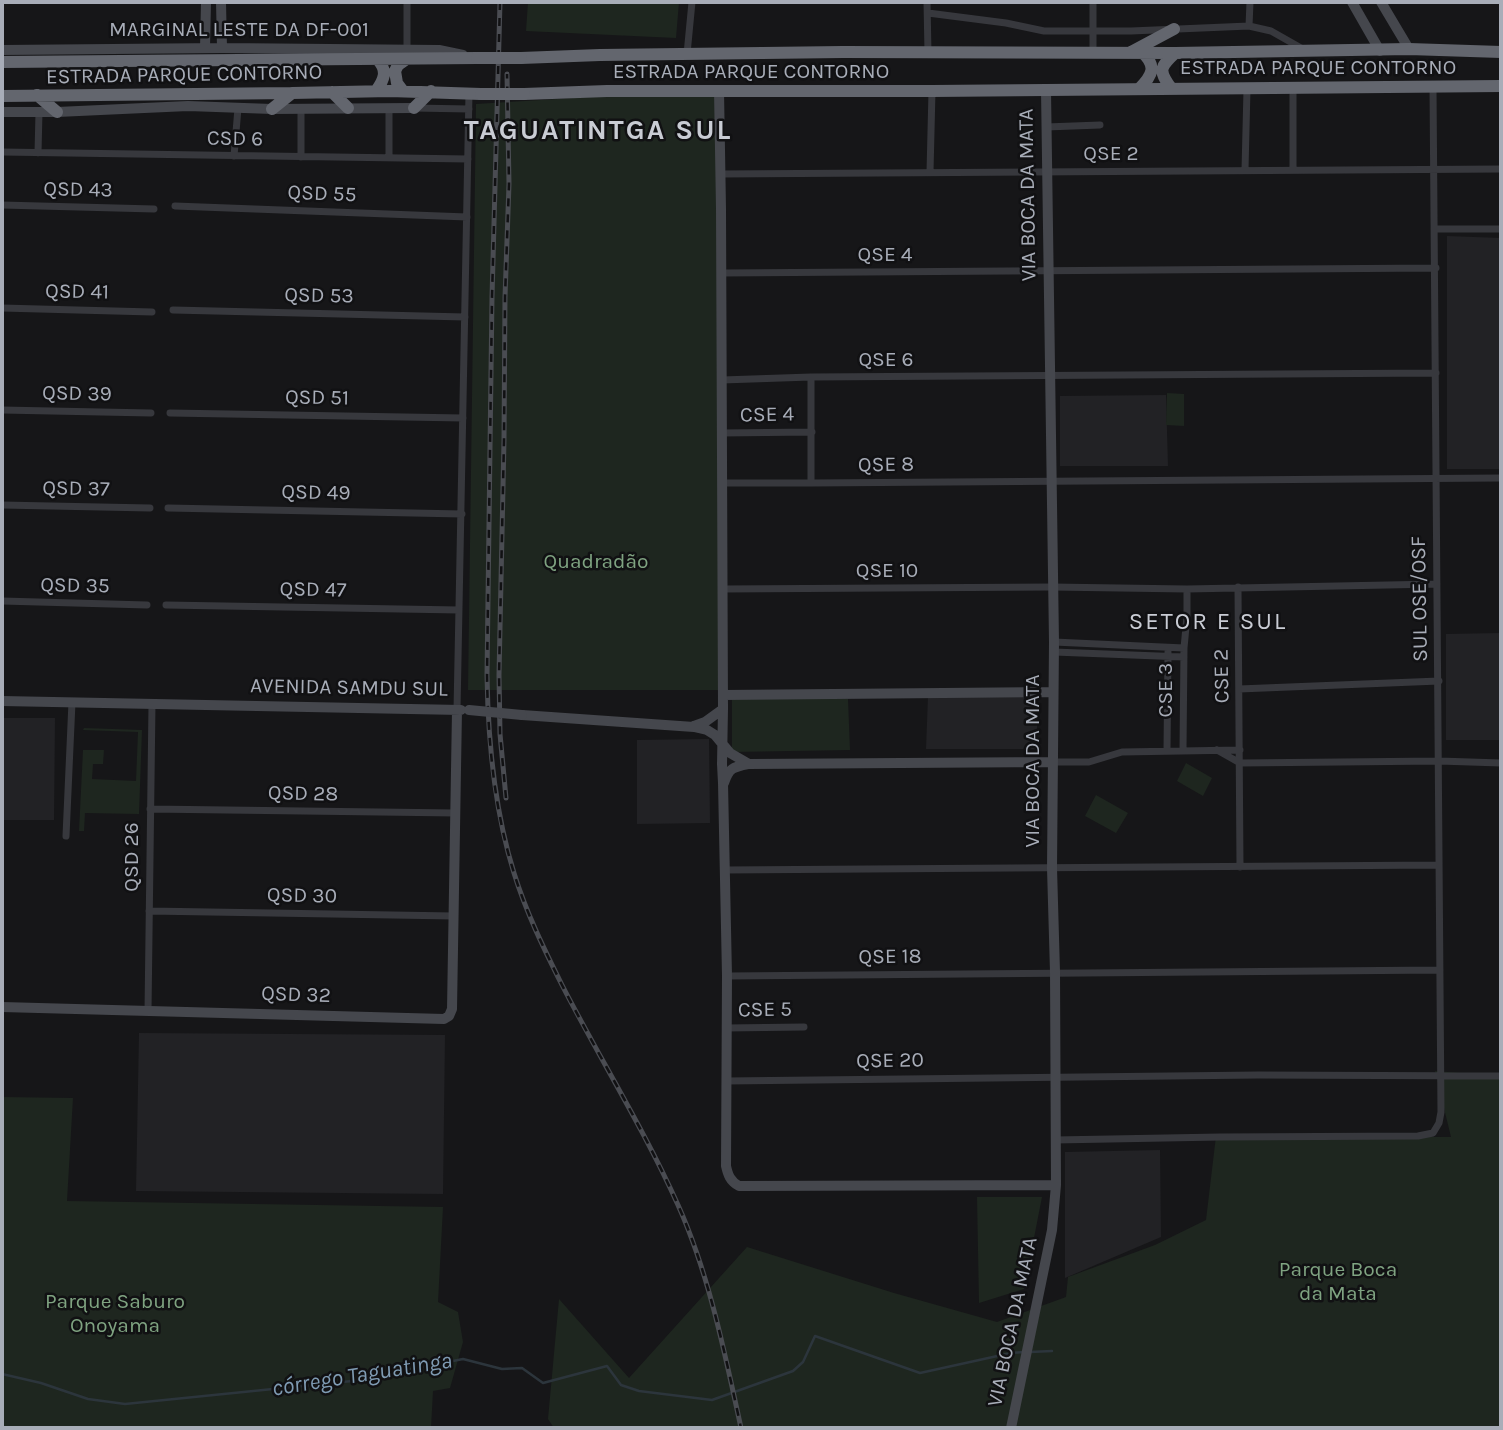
<!DOCTYPE html>
<html>
<head>
<meta charset="utf-8">
<style>
  body { margin:0 }
  #map { position:relative; width:1503px; height:1430px; overflow:hidden; background:#161618; font-family:Karla,sans-serif }
  canvas { display:block }
  .frame { position:absolute; inset:0; border:4px solid #a8adb8; pointer-events:none }
</style>
</head>
<body>
<div id="map">
<canvas width="1503" height="1430"></canvas>
<div class="frame"></div>
</div>
<script>
const g = document.querySelector('canvas').getContext('2d');
g.lineJoin = 'round';
function fill(path, color) {
  g.fillStyle = color;
  g.fill(path, 'evenodd');
}
function trace(path, color, width, dash) {
  g.strokeStyle = color;
  g.lineWidth = width;
  g.lineCap = dash ? 'butt' : 'round';
  g.setLineDash(dash || []);
  g.stroke(path);
}
function label(font, color, halo, rows, align = 'center') {
  g.font = font + ' Karla,sans-serif';
  g.lineWidth = 5;
  g.setLineDash([]);
  g.textBaseline = 'middle';
  g.strokeStyle = halo;
  g.fillStyle = color;
  for (const [text, x, y, turn = 0] of rows) {
    g.save();
    g.translate(x, y);
    g.rotate((+turn || 0) * Math.PI / 180);
    g.textAlign = isNaN(turn) ? turn : align;
    if (halo) g.strokeText(text, 0, 0);
    g.fillText(text, 0, 0);
    g.restore();
  }
}
const built = new Path2D(`
  M1447,236l54,2v231h-54z
  M1166,395l2,71h-108v-70z
  M1501,633v107h-55v-106z
  M928,696h109v53h-111z
  M2,718h53l-1,102h-52z
  M709,739l1,84 -73,1v-84z
  M139,1033l306,2 -2,159 -307,-3z
  M1160,1150l1,87 -96,41v-126z`);
const green = new Path2D(`
  M528,2h151l-3,36 -150,-7z
  M703,90h16l3,600h-254l8,-586z
  M1167,393l17,1v32l-18,-1z
  M732,697l116,2 2,51 -118,2z
  M84,728l58,2 -3,84 -54,-1 -1,18h-5l4,-81h21l-1,14h-10l-1,15 44,2 2,-49 -55,-2z
  M1186,763l26,15 -9,18 -26,-15z
  M1096,795l32,18 -12,20 -31,-17z
  M1435,1071l66,5v352h-530l-29,-2 -8,2h-380l-6,-9 11,-120 70,79 118,-131 147,46 103,29 69,-25 2,-20 87,-32 51,-25 10,-84 235,1z
  M2,1097l71,1 -6,103 376,6 -5,95 20,10 5,30 -13,46 -17,3 -2,37h-429z
  M977,1197h65l-18,92 -45,14z`);
const stream = new Path2D(`
  M1030,1352l22,-1
  M2,1374l39,9 47,16 37,5 227,-23 111,-22 39,10 20,-1 21,15 64,-17 14,19 18,6 73,9 81,-29 10,-9 12,-26 105,37 91,-20 13,-1`);
const street = new Path2D(`
  M407,2v48
  M927,2l1,51
  M928,13l78,10 38,8h87l118,-5 22,5 30,17
  M1249,26l1,-24
  M1093,52v-50
  M687,54l5,-52
  M389,108v50
  M414,108l55,1
  M1046,127l54,-2
  M2,152l466,7
  M38,153l1,-41
  M234,156l4,-48
  M301,157v-48
  M1245,170l2,-81
  M1293,170v-83
  M930,172l2,-81
  M721,174l780,-5
  M2,205l152,4
  M175,206l292,11
  M1434,229h67
  M722,273l714,-5
  M2,308l150,4
  M173,310l292,7
  M811,377v106
  M722,380l89,-3 625,-4
  M2,410l149,3
  M170,413l293,5
  M721,433l91,-1
  M722,483h89l690,-5
  M2,505l148,3
  M168,508l294,6
  M1238,587l2,280
  M723,589l329,-2 135,2 250,-5
  M2,601l145,4
  M166,605l293,5
  M1054,642l130,6
  M1054,652l130,5
  M1239,689l200,-8
  M457,710l12,-617
  M1167,750l1,-98
  M1183,750l1,-102 3,-32v-27
  M1217,750l23,13 199,-2 62,2
  M1053,762h36l33,-10 118,-2
  M150,809l306,4
  M66,836l6,-134
  M725,870l714,-5
  M149,911l305,5
  M727,976l713,-6
  M148,1011l4,-307
  M726,1028l78,-1
  M726,1081l532,-6 243,1
  M1055,1140l165,-3 198,-1 15,-3 6,-10 2,-11 -8,-1025`);
const secondary = new Path2D(`
  M221,2l1,46
  M1352,2l28,49
  M1381,2l28,47
  M205,48l1,-46
  M2,50l220,-2 217,2 24,5
  M719,90l2,119 2,500 -1,55 1,19 4,193 -1,190c2,9 4,15 13,20l317,-1
  M2,112h55l131,-6 84,3 142,-1
  M723,695l330,-3
  M2,701l459,9
  M522,715l172,12 13,3 8,5 15,18 19,11 304,-2
  M694,726l11,-4 18,-13
  M724,783c5,-15 9,-16 24,-19
  M2,1007l442,12 5,-3 3,-7 5,-299
  M1011,1428l41,-198 4,-45 -1,-213 -3,-104 2,-226 -8,-552`);
const highway = new Path2D(`
  M1131,52l43,-23
  M521,58l79,-3 243,-3 332,1 234,-4 92,3
  M2,62l475,-4
  M1171,88c-13,-18 -11,-21 4,-35
  M1139,89c14,-14 18,-23 3,-37
  M376,91c8,-11 12,-20 2,-31
  M403,91l-6,-8 -2,-12 3,-6 7,-5
  M332,92l16,16
  M524,94l83,-3h325l569,-5
  M37,95l20,17
  M2,96l290,-3 98,-2 91,3
  M414,108l17,-17
  M272,109l20,-16`);
const rail = new Path2D(`
  M500,2l-8,295 -5,378c1,67 7,134 27,198 12,39 30,76 48,112 38,74 82,144 116,220 31,69 47,149 63,223
  M506,798l-6,-64 -1,-59 5,-235 1,-143 4,-113 -2,-110`);
const secondaryBridge = new Path2D(`
  M469,710l53,5`);
const highwayBridge = new Path2D(`
  M477,58h44
  M481,94h43`);
const streetNames = [
  ["MARGINAL LESTE DA DF-001",239,30],
  ["ESTRADA PARQUE CONTORNO",1318,68],
  ["ESTRADA PARQUE CONTORNO",751,72],
  ["ESTRADA PARQUE CONTORNO",184,75,-1],
  ["CSD 6",235,139,1],
  ["QSE 2",1111,154],
  ["QSD 43",78,190,1],
  ["QSD 55",322,194,2],
  ["VIA BOCA DA MATA",1028,195,-91],
  ["QSE 4",885,255],
  ["QSD 41",77,292,1],
  ["QSD 53",319,296,1],
  ["QSE 6",886,360],
  ["QSD 39",77,394,1],
  ["QSD 51",317,398,1],
  ["CSE 4",767,415,-1],
  ["QSE 8",886,465,-1],
  ["QSD 37",76,489,1],
  ["QSD 49",316,493,1],
  ["QSE 10",887,571],
  ["QSD 35",75,586,1],
  ["QSD 47",313,590,1],
  ["SUL OSE/OSF",1420,599,-91],
  ["CSE 2",1222,676,-91],
  ["AVENIDA SAMDU SUL",349,688,1],
  ["CSE 3",1166,690,-90],
  ["VIA BOCA DA MATA",1033,761,-90],
  ["QSD 28",303,794,1],
  ["QSD 26",132,857,-90],
  ["QSD 30",302,896,1],
  ["QSE 18",890,957,-1],
  ["QSD 32",296,995,2],
  ["CSE 5",765,1010,-1],
  ["QSE 20",890,1061,-1],
  ["VIA BOCA DA MATA",1013,1322,-78]
];
const parkNames = [
  ["Quadradão",596,562],
  ["Parque Boca",1338,1270],
  ["da Mata",1338,1294],
  ["Parque Saburo",115,1302],
  ["Onoyama",115,1326]
];
const waterNames = [
  ["córrego Taguatinga",362,1375,-9]
];
const quarterNames = [
  ["SETOR E SUL",1208,622]
];
const districtNames = [
  ["TAGUATINTGA SUL",598,131]
];
fill(built, '#222225');
fill(green, '#1e261f');
trace(stream, '#2c353c', 2.5);
trace(street, '#37383d', 7);
trace(secondary, '#45474d', 10);
trace(highway, '#63666e', 12);
trace(rail, '#4a4c52', 5);
trace(rail, '#111113', 2.5, [8]);
trace(secondaryBridge, '#45474d', 10);
trace(highwayBridge, '#63666e', 12);
label('21px', '#a8adb8', '#111113', streetNames);
label('21px', '#7fa381', '#111113', parkNames);
label('italic 23px', '#7f9bb3', '#111113', waterNames);
g.letterSpacing = '2px';
label('24px', '#c9ccd4', '#111113', quarterNames);
g.letterSpacing = '0px';
g.letterSpacing = '2px';
label('bold 28px', '#c9ccd4', '#111113', districtNames);
g.letterSpacing = '0px';
</script>
</body>
</html>
